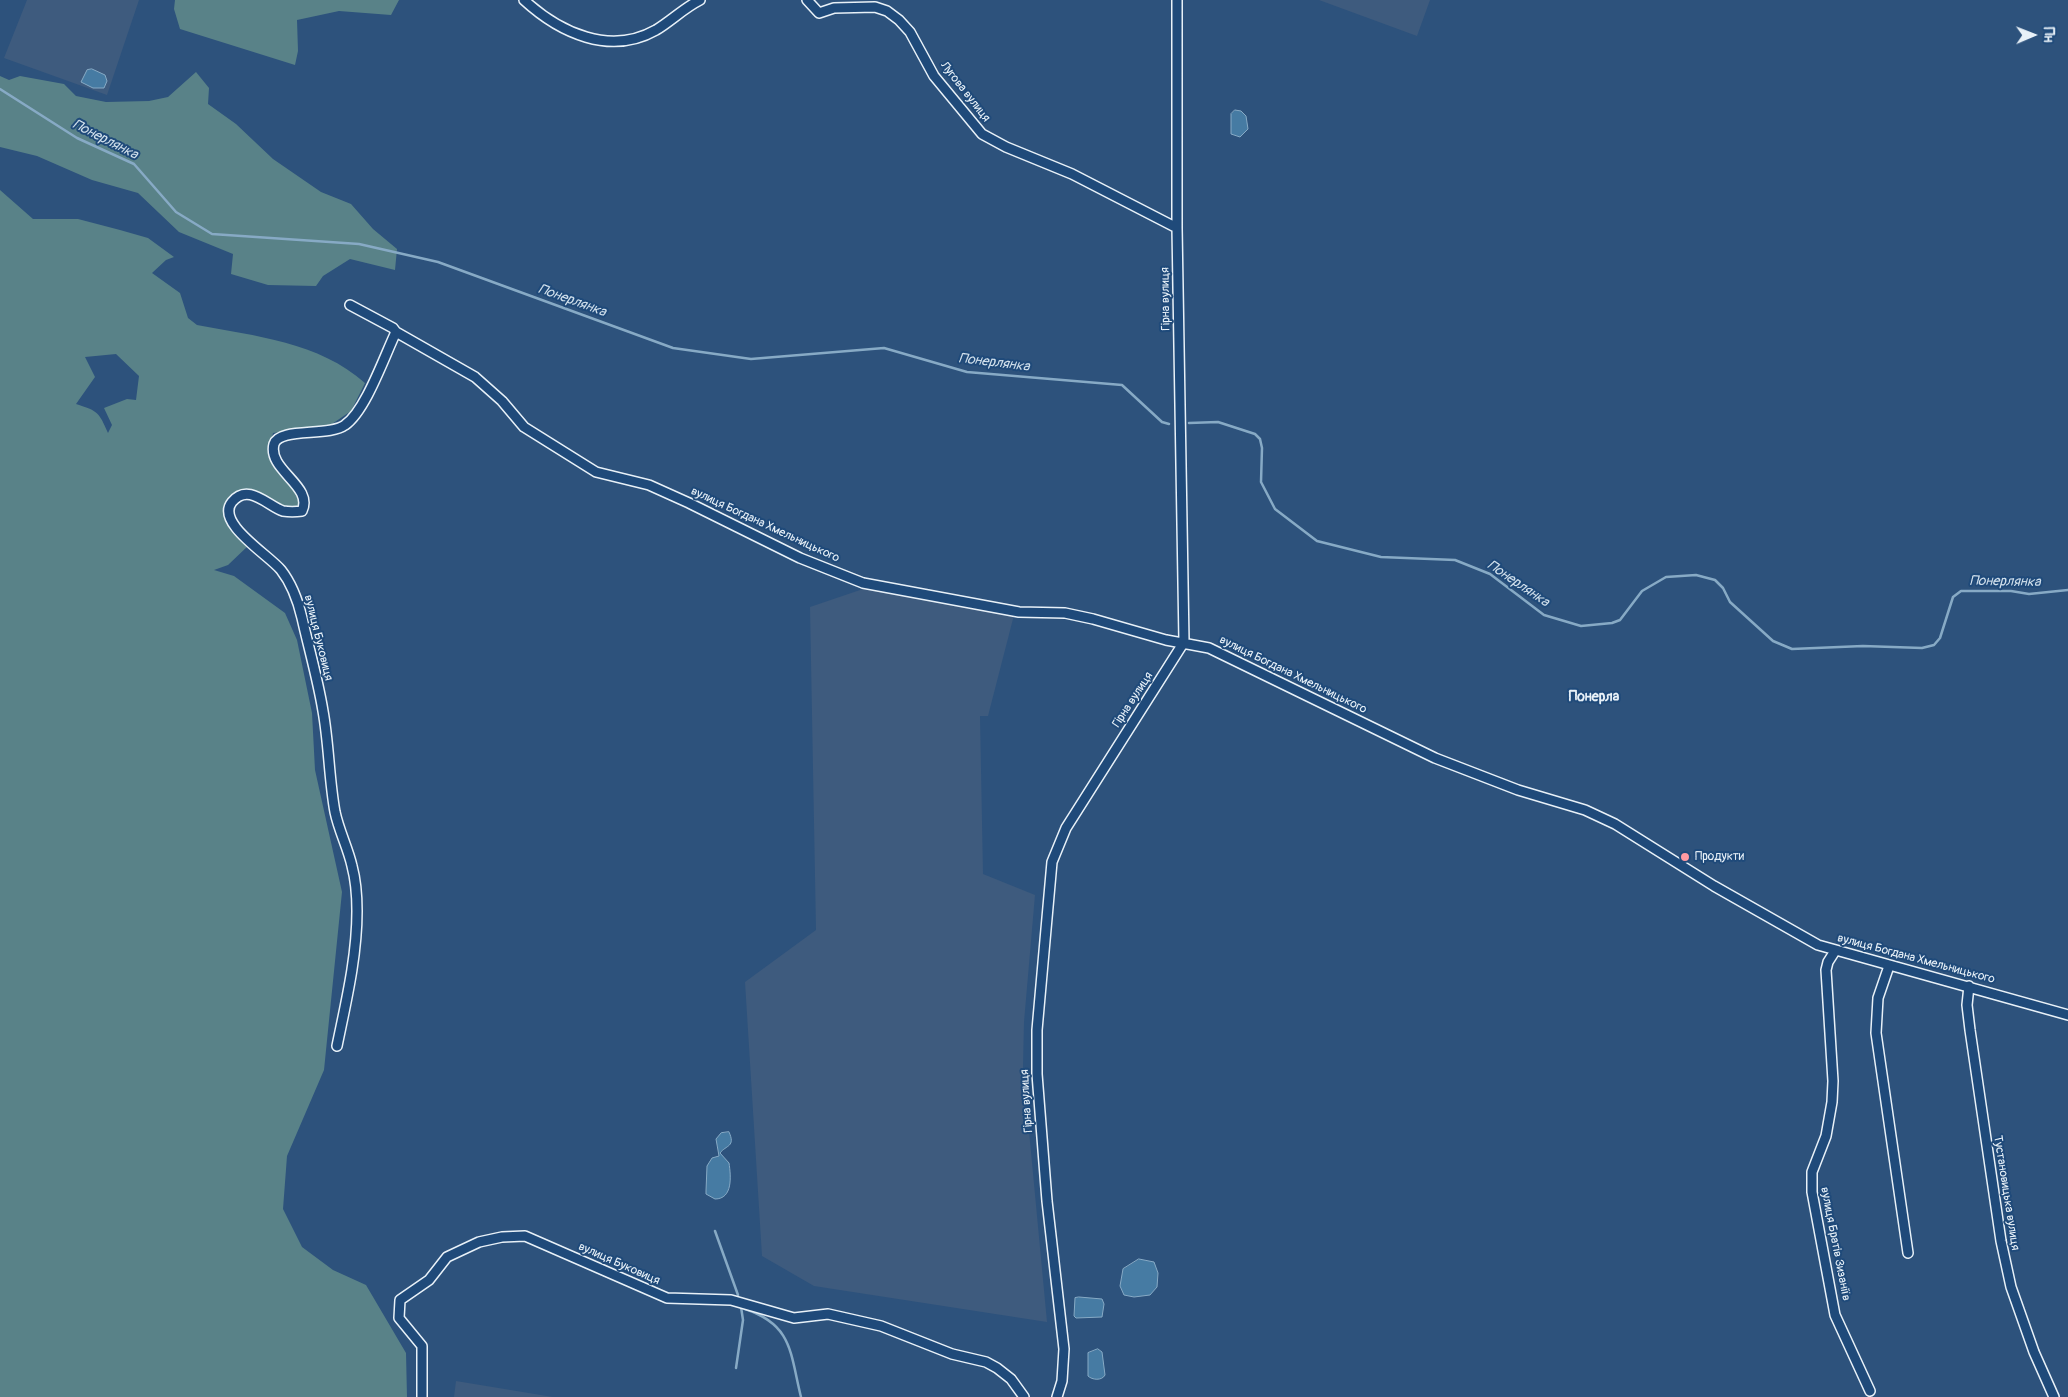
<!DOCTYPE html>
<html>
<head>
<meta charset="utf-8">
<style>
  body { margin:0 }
  #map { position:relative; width:2068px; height:1397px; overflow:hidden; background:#2d527c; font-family:Pangolin,sans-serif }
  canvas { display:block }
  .north { position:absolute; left:2008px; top:10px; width:50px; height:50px; -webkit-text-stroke:4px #1f4a7a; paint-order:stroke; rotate:89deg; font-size:14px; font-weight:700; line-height:20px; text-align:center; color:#e8f1f8 }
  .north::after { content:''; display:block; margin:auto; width:18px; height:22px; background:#e8f1f8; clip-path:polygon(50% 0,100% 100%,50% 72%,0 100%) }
</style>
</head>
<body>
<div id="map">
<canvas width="2068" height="1397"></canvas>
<div class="north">Пн</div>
</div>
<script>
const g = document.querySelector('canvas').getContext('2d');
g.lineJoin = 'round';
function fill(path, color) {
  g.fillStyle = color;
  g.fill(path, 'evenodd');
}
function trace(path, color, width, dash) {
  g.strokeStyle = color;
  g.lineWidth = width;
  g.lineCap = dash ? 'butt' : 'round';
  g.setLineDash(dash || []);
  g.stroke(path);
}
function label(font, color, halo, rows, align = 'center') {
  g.font = font + ' Pangolin,sans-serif';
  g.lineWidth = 4;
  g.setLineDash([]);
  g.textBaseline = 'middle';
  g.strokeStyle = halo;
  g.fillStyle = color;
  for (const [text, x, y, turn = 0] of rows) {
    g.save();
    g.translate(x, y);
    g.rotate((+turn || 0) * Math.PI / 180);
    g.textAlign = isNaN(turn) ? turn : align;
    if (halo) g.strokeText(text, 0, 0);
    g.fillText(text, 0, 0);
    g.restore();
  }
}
const built = new Path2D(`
  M27,0h112l-32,95 -103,-37z
  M1319,0h111l-13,36z
  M866,588l148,27 -26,101h-8l3,158 52,21 -11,127 -1,45 24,255 -233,-36 -52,-30 -17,-274 71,-52 -6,-323z
  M456,1381l97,16h-99z`);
const green = new Path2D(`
  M175,0h224l-8,15 -52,-4 -42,9 1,31 -3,14 -115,-36 -6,-20z
  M196,72l13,16 -1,16 28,20 37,35 48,33 30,12 22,25 24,20 -2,21 -45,-11 -27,17 -7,10 -48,-1 -37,-11 2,-20 -54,-22 -41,-39 -46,-13 -55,-24 -37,-9v-71l9,4 11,-4 44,8 12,12 30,6 43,-1 19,-4z
  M0,190l33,29h45l42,11 28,8 26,19 -8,3 -14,13 28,20 8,25 9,7c58,11 122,17 168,58l-14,28 -22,15 -56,7 -5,23 30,40 2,8 -7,5 -12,-2 -26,-17 -20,3 -8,13 22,39 -21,20 -14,5 20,6 51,37 12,27 15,73 3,57 27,122 -18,178 -37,86 -4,53 19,38 31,23 33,15 40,68 1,44h-407zM116,354l23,22 -3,24 -9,-1 -23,9 8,17 -4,8c-9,-21 -10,-22 -32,-29l19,-27 -10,-20z`);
const water = new Path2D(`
  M92,69l13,6 2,6 -3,7h-11l-12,-6 6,-12z
  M1235,110l6,1 5,5 2,13 -8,8 -9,-3v-20z
  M729,1132c7,15 -3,13 -9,21l9,10c2,13 4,36 -14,36l-9,-5v-3l1,-25 5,-8 7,-2 -3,-17 5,-6z
  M1139,1259l15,3 4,11 -1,14 -7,8 -16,2 -10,-2 -4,-9 3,-17z
  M1079,1297l23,2 2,5 -2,13 -26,1 -2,-2 1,-18z
  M1098,1349l4,3 3,23c-3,6 -13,5 -17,1v-23z`);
const stream = new Path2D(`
  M0,89l77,49 57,26 42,48 36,22 147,10 79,18 235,86 78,11 133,-11 83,24 155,13 40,37 7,2
  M1189,423l29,-1 37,12 5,5 2,9 -1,34 14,27 42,32 64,16 74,3 35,14 54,41 37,11 31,-3 8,-3 22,-29 24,-14 30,-2 19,5 8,8 7,14 43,39 19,8 71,-3 59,2 12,-3 6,-7 13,-41 8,-6h50l18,3 39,-4
  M715,1231l23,64
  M745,1309c48,16 45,44 56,88
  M736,1368l7,-48 -2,-13`);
const minor = new Path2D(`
  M524,0c36,33 86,56 132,30 15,-9 28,-22 44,-30
  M807,0l12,13 15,-5 41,-1 12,4 12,9 11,12 24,44 48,58 24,13 66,27 105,54
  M350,305l43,23 3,4 79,45 27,24 22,26 72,45 53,13 40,18 111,55 63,25 156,29 46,1 28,6 73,21 43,8 226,110 83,32 67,20 30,14 99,62 104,59 250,70
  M1835,951l-7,11 -2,8 7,111 -1,21 -6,34 -14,36v20l23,123 35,76
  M1889,966l-11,32 -2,35 32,220
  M1969,986l-2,19 3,25 31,211 10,46 23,65 20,45
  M337,1046c9,-44 20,-89 20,-135 0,-15 -1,-30 -5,-45 -4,-18 -13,-35 -17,-54 -6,-33 -6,-68 -12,-101 -5,-31 -14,-62 -21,-93 -4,-17 -10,-34 -21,-48 -12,-15 -66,-47 -49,-68 16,-20 36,4 51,9 6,1 12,1 19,0 12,-25 -35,-41 -28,-67 5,-17 55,-7 71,-19 21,-15 39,-68 51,-93
  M422,1397v-51l-23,-28 1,-18 29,-20 18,-23 32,-15 23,-5 23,-1 142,62 64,2 63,18 34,-4 53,12 71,28 34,8 11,6 14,11 13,18
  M1057,1397l5,-16 2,-32 -17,-148 -10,-127v-44l15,-168 14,-34 118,-186 -7,-414v-228`);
const markers = [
  [1685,857,5,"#ff9aa2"]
];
const streetNames = [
  ["Лугова вулиця",965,92,52],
  ["Гірна вулиця",1166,299,-91],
  ["вулиця Богдана Хмельницького",765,525,25],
  ["вулиця Буковиця",318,638,76],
  ["вулиця Богдана Хмельницького",1293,675,26],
  ["Гірна вулиця",1133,700,-57],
  ["вулиця Богдана Хмельницького",1916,959,15],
  ["Гірна вулиця",1027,1101,-94],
  ["Тустановицька вулиця",2006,1193,81],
  ["вулиця Братів Зизаніїв",1835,1244,79],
  ["вулиця Буковиця",619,1264,24]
];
const poiNames = [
  ["Продукти",1695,857]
];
const waterNames = [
  ["Понерлянка",105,140,27],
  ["Понерлянка",572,301,20],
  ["Понерлянка",994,363,7],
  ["Понерлянка",2005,582,1],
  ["Понерлянка",1518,584,34]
];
const neighbourhoodNames = [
  ["Понерла",1594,697]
];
fill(built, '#3e5b7e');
fill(green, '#598288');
fill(water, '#467ba3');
trace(water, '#87aac5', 1);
trace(stream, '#87aac5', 2.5);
trace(minor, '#e8f1f8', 12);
trace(minor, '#1f4a7a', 9);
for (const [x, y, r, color] of markers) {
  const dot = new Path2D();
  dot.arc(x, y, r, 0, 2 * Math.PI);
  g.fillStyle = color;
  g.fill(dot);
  trace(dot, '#1f4a7a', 2);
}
label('12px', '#e8f1f8', '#1f4a7a', streetNames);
label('12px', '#e8f1f8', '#1f4a7a', poiNames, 'left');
label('italic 14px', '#d0dfeb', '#1f4a7a', waterNames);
label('bold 14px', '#e8f1f8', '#1f4a7a', neighbourhoodNames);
</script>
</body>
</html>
